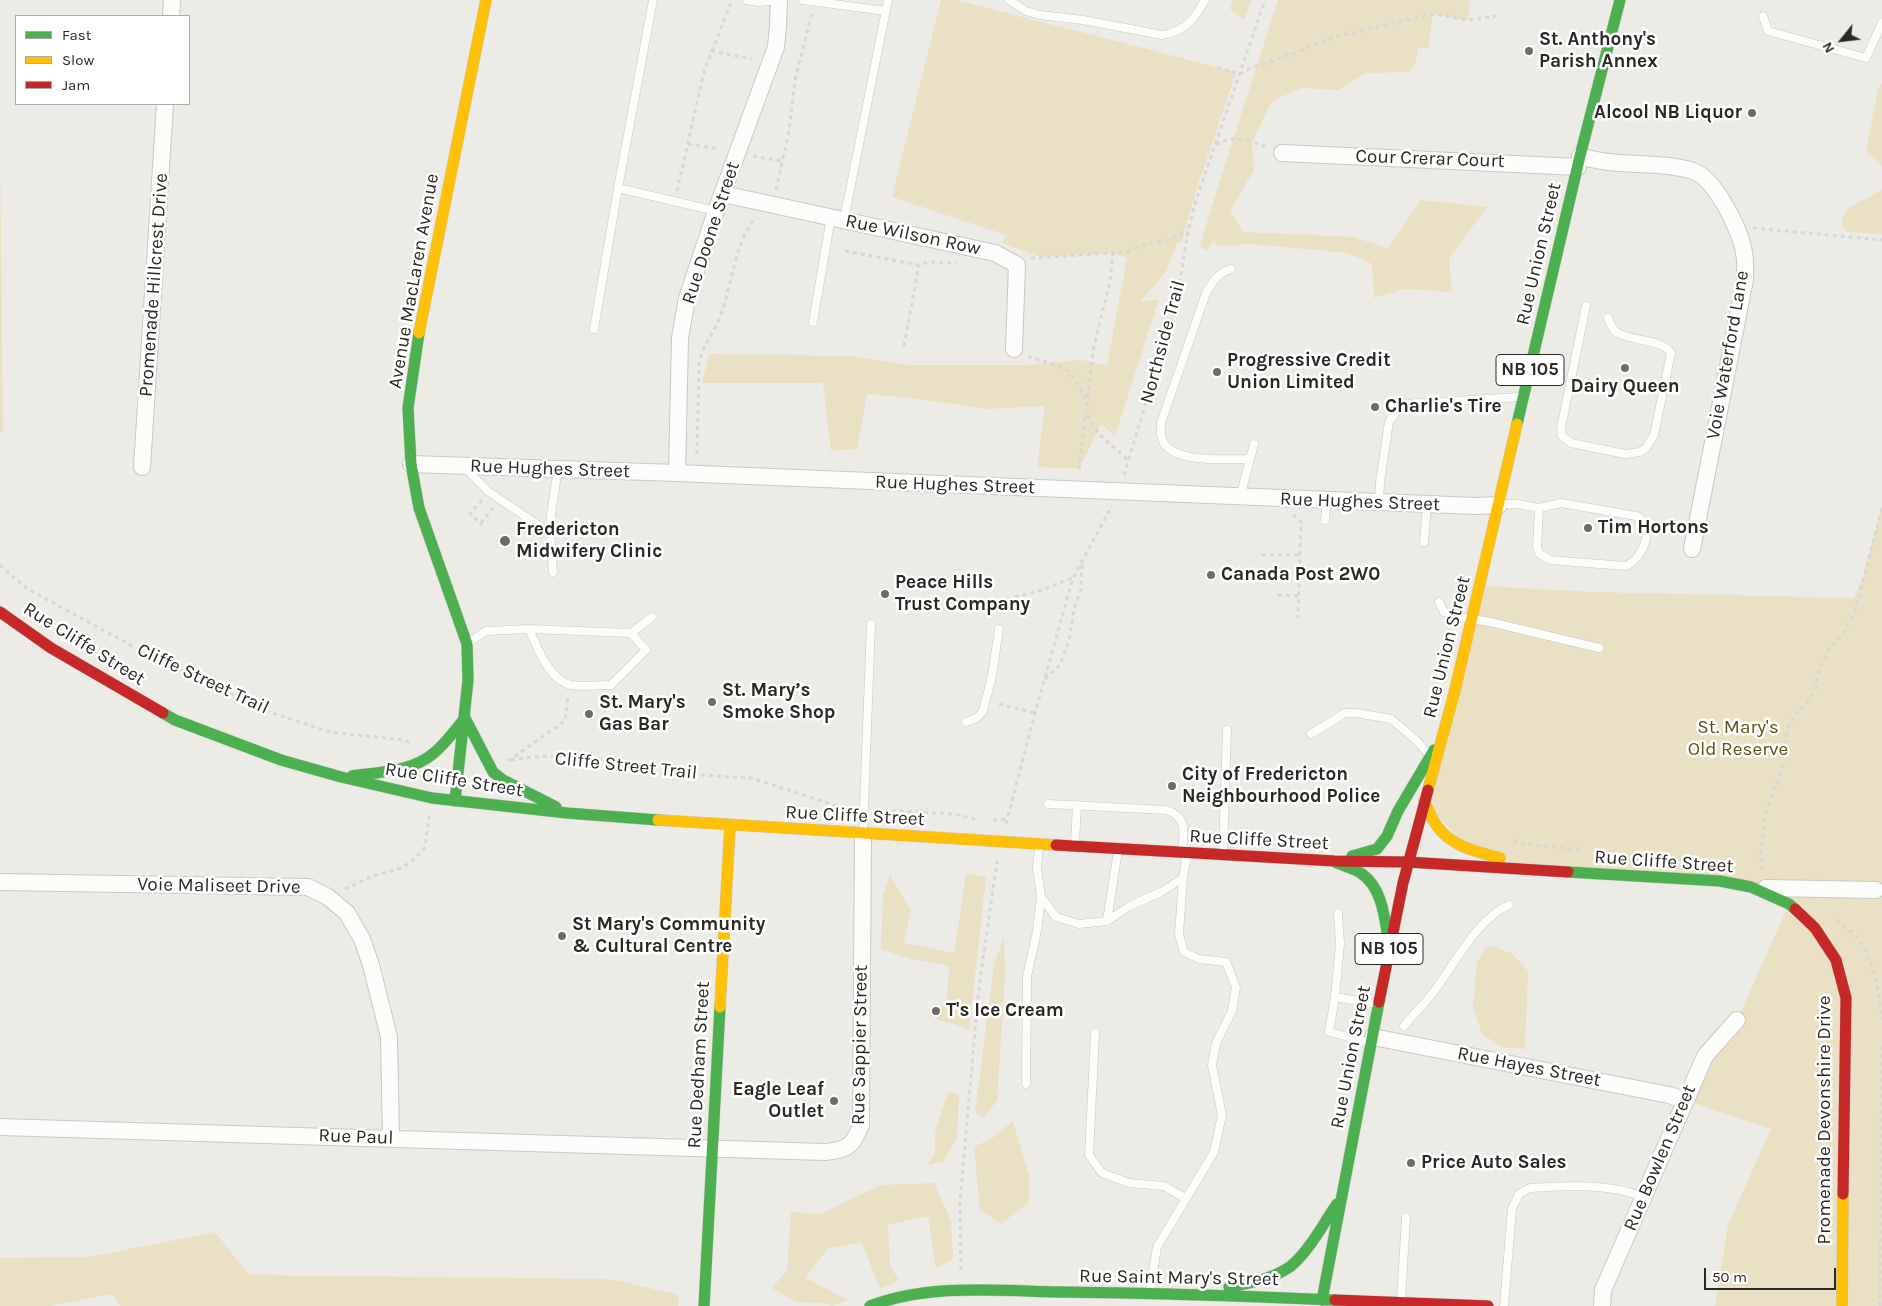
<!DOCTYPE html>
<html>
<head>
<meta charset="utf-8">
<style>
  body { margin:0 }
  #map { position:relative; width:1882px; height:1306px; overflow:hidden; background:#ecebe6; font-family:Karla,sans-serif }
  canvas { display:block }
  .legend { position:absolute; left:15px; top:15px; width:175px; height:90px; box-sizing:border-box; background:#fff; border:1px solid #aaa9a7; margin:0; padding:6px 9px; list-style:none; font-size:15px; color:#2a2824 }
  .legend li { display:flex; align-items:center; gap:10px; height:25px }
  .legend b { width:25px; border:1px solid #aaa9a7 }
  .north { position:absolute; left:1817px; top:15px; width:50px; height:50px; -webkit-text-stroke:4px #fff; paint-order:stroke; rotate:241deg; font-size:14px; font-weight:700; line-height:20px; text-align:center; color:#2a2824 }
  .north::after { content:''; display:block; margin:auto; width:18px; height:22px; background:#2a2824; clip-path:polygon(50% 0,100% 100%,50% 72%,0 100%) }
  .scale { position:absolute; left:1704px; top:1268px; width:132px; height:22px; box-sizing:border-box; border:2px solid #2a2824; border-top:0; padding-left:6px; font-size:15px; line-height:18px; white-space:nowrap; color:#2a2824; -webkit-text-stroke:4px #fff; paint-order:stroke }
</style>
</head>
<body>
<div id="map">
<canvas width="1882" height="1306"></canvas>
<ul class="legend">
<li><b style="height:6px;background:#4caf50"></b>Fast</li>
<li><b style="height:6px;background:#ffc107"></b>Slow</li>
<li><b style="height:6px;background:#c62828"></b>Jam</li>
</ul>
<div class="north">N</div>
<div class="scale">50 m</div>
</div>
<script>
const g = document.querySelector('canvas').getContext('2d');
g.lineJoin = 'round';
function fill(path, color) {
  g.fillStyle = color;
  g.fill(path, 'evenodd');
}
function trace(path, color, width, dash) {
  g.strokeStyle = color;
  g.lineWidth = width;
  g.lineCap = dash ? 'butt' : 'round';
  g.setLineDash(dash || []);
  g.stroke(path);
}
function label(font, color, halo, rows, align = 'center') {
  g.font = font + ' Karla,sans-serif';
  g.lineWidth = 5;
  g.setLineDash([]);
  g.textBaseline = 'middle';
  g.strokeStyle = halo;
  g.fillStyle = color;
  for (const [text, x, y, turn = 0] of rows) {
    g.save();
    g.translate(x, y);
    g.rotate((+turn || 0) * Math.PI / 180);
    g.textAlign = isNaN(turn) ? turn : align;
    if (halo) g.strokeText(text, 0, 0);
    g.fillText(text, 0, 0);
    g.restore();
  }
}
const green = new Path2D(`
  M941,0h15l280,72 -38,113 -17,58h-4l-11,29 -26,30 19,-3 -44,137 -14,-12 -22,45 -42,-2 8,-61 -59,3 -74,-11 -45,-4 -10,55 -26,2 -8,-68h-121l7,-29 143,2 58,9h116l55,-5 26,5 20,-107 -14,-5 -73,4 -38,-14 4,-8 -114,-38z
  M1233,0h18l-7,20 -14,-11z
  M1278,0h193l-4,20 -34,-6 -5,34h-10l-2,14 -7,10 -45,1 -25,17 -37,-2 -30,13 -20,41 2,28 -24,41 13,21 110,5 35,11 33,-48 66,7 -38,51 3,34 -48,-3 -30,9 -2,-34 -24,-11 -96,-9 -36,2 -2,-6 -7,11 -7,-5 14,-47z
  M1882,83v83c-4,-7 -11,-8 -16,-15l12,-62z
  M0,149l3,284h-3z
  M1882,189v45l-34,-2 -6,-6c-1,-26 25,-22 40,-37z
  M1882,506v800h-167l13,-81 43,-96 -86,-29 52,-80 52,-116 -38,-17 -211,-16 -71,-22 -45,-48 57,-215 113,6 260,6 10,-24z
  M966,874l20,3 -17,152 -33,-10 11,-22 2,-31 -38,-7 -30,-10 2,-55 7,-19 21,36 -7,32 50,10z
  M1004,937l1,39 -8,125 -14,17 -8,-6 19,-148z
  M1492,946l21,8 15,17 -3,78 -23,-2 -20,-13 -9,-27 4,-45 9,-14z
  M948,1092l11,2 -2,45 -14,23 -15,2 7,-11v-21z
  M1013,1121l16,55v26l-28,22 -21,-14 -6,-63 20,-10z
  M934,1183l17,38 2,38 -17,10 -8,-53 -40,9 2,41 9,14 -19,9 -18,-46 -34,5 -23,30 44,22 -17,6 -11,-3 -25,-1 -24,-14 15,-18 4,-58 29,2 61,-29z
  M215,1232l34,43 360,4 70,16 -1,11h-558l-7,-12 -65,12h-48v-48l89,-1z`);
const path = new Path2D(`
  M711,51l41,8
  M1217,67l23,7 11,-6 50,-17 5,-4 29,-10 98,-23 34,6 29,-4
  M688,144l31,5
  M1216,145c20,-12 32,-4 53,3
  M753,156l29,5
  M776,190l13,-59 6,-51 17,-67
  M677,191l27,-119 28,-72
  M1753,228l129,12
  M845,251l74,14 10,-3 28,1
  M1031,258l94,-6 22,-9 19,-2 22,-10
  M904,346l15,-81
  M1028,356c10,5 21,6 31,10 15,6 22,23 28,37
  M1087,415l12,19 29,26
  M697,454l2,-89c3,-19 15,-32 22,-50 10,-29 15,-76 35,-98
  M1079,469l14,-118 17,-70 3,-28
  M1124,475l53,-175 11,-69 8,-31 69,-200
  M482,500l-12,14 12,11
  M1293,515l8,7 -3,96
  M481,523l12,-15
  M1262,555h38
  M0,565l26,23 132,72 117,54 55,18 73,8 9,3
  M1278,595l21,1
  M1007,599l35,-9 30,-12
  M1045,679l15,-14 9,-25 5,-30 7,-21 1,-29
  M999,704l36,9
  M511,760c29,-5 60,-5 89,-1 17,3 33,10 50,13l101,6 86,28 16,2
  M508,761l57,-40 3,-24
  M876,810l77,4 22,5
  M993,820l14,-1
  M1006,824l29,-111 38,-135 39,-72
  M1513,841l14,3 57,6
  M1762,869l-1,-15 4,-40 17,-45 2,-21 4,-20 7,-12 15,-17 5,-10 6,-23 10,-20 13,-14 11,-20 27,-105
  M345,889l28,-13 28,-8 14,-9 10,-12 4,-31
  M1836,921c9,6 20,12 26,23 13,22 17,50 20,75
  M961,1270l-1,-67 18,-207 19,-135
  M1880,1306l2,-262`);
const lane = new Path2D(`
  M747,0l12,2 22,-2
  M803,0l83,11
  M1009,0l17,11 14,4 43,5 79,15c22,-3 33,-16 43,-35
  M1763,16l5,15 98,27 16,-35
  M618,188l98,23
  M844,219l44,-219
  M1231,269c-13,4 -18,12 -25,24l-45,130c0,5 -1,11 1,16 8,25 65,20 88,20
  M1586,306l-25,122 1,8 9,7 54,11 15,-2 6,-4 8,-13 17,-82c-10,-15 -40,-11 -55,-21 -4,-3 -6,-9 -8,-14
  M813,322l18,-105
  M594,329l24,-141 35,-188
  M1391,405l128,-8
  M465,468l24,24 61,41
  M1240,497l14,-53
  M1379,502l1,-20 9,-60 7,-10 11,-6
  M1501,504h16l22,4 22,-5 75,13c21,9 7,44 -11,50l-75,-6 -10,-6 -3,-6 2,-40
  M1325,520l2,-19
  M1424,542l3,-38
  M553,572l-3,-39 1,-19 7,-45
  M1439,602l5,10 10,4 36,6 109,26
  M529,629c8,18 20,51 42,56 12,2 27,0 40,0l35,-35 -15,-17 21,-16
  M468,643l18,-12 43,-2 102,4
  M966,722l12,-5 5,-6 9,-35 7,-47
  M1311,734l34,-21h11l35,6 26,22 12,14
  M1048,804l118,6c22,7 18,21 16,41
  M863,832l8,-208
  M1075,843l2,-38
  M1039,846l-2,22 4,29 15,20 23,7 28,-3 23,-15 31,-14 22,-14
  M1223,853l4,-123
  M1338,913l2,31 -5,53 -6,35 39,10
  M1107,921l11,-70
  M1335,997l40,7
  M1404,1026c9,-11 19,-21 28,-32 22,-28 44,-75 77,-89
  M1095,1033l-6,122 13,18 27,10 35,3 21,12
  M1026,1084l1,-107 10,-46 4,-34
  M1150,1291l7,-44 57,-95 8,-37 -10,-50 4,-22 16,-32 4,-24 -10,-25 -27,-3 -15,-7 -5,-18 4,-56 4,-23
  M1401,1300l5,-83
  M1504,1306l8,-97 7,-15 11,-6c37,-2 78,-5 113,9`);
const street = new Path2D(`
  M171,16l1,-16
  M1282,153l296,14
  M1580,156c37,12 77,4 113,15 22,7 48,60 51,82 2,8 1,18 1,27l-53,269
  M723,194l272,59 22,12 -3,84
  M411,464l266,9 798,33 24,-1
  M142,467l23,-363
  M677,473l3,-135 7,-40 29,-87 60,-164 2,-22 1,-25
  M0,882l308,5 20,10 19,16 15,26 9,26 18,72 2,101
  M1766,888l110,2
  M1373,1037l296,58 16,5
  M0,1127l825,25c23,-2 28,-6 36,-27l2,-291
  M1602,1306l1,-16 102,-234 32,-36`);
const fast = new Path2D(`
  M419,333l-11,75 3,56 8,44 48,136 1,36 -13,121
  M1517,424l63,-268 40,-156
  M163,713l12,7 106,40 60,17 91,21 135,15 91,7
  M352,776c27,-4 60,-4 82,-23 12,-10 21,-23 31,-35l28,54 10,8 53,27
  M1352,856l25,-7 10,-13 11,-25 36,-61
  M1337,863c7,3 15,5 22,9 24,14 26,48 30,73
  M1568,872l152,9 31,6 38,17 6,5
  M1229,1287c21,-4 44,-8 62,-21 19,-16 32,-42 46,-62
  M1322,1300l57,-298
  M704,1306l16,-299
  M870,1306c60,-23 128,-15 192,-14 91,1 182,4 273,8`);
const slow = new Path2D(`
  M419,333l67,-333
  M1428,790l27,-100 62,-266
  M1424,801c4,8 7,17 13,25 15,21 40,26 63,32
  M658,820l398,25
  M720,1007l10,-181
  M1842,1306l1,-112`);
const jam = new Path2D(`
  M0,612l51,36 112,65
  M1056,845l278,16 74,1
  M1408,862l160,10
  M1795,909l20,19 21,32 10,38 -3,196
  M1379,1002l24,-119 25,-93
  M1335,1300l153,6`);
const markers = [
  [1529,51,5,"#6e6c68"],
  [1752,113,5,"#6e6c68"],
  [1625,368,5,"#6e6c68"],
  [1217,372,5,"#6e6c68"],
  [1375,407,5,"#6e6c68"],
  [1588,528,5,"#6e6c68"],
  [505,541,6,"#6e6c68"],
  [1211,575,5,"#6e6c68"],
  [885,594,5,"#6e6c68"],
  [712,702,5,"#6e6c68"],
  [589,714,5,"#6e6c68"],
  [1172,786,5,"#6e6c68"],
  [562,936,5,"#6e6c68"],
  [936,1011,5,"#6e6c68"],
  [834,1101,5,"#6e6c68"],
  [1411,1163,5,"#6e6c68"]
];
const shields = [
  [1530,370,68],
  [1389,949,68]
];
const shieldNames = [
  ["NB 105",1530,370],
  ["NB 105",1389,949]
];
const poiNames = [
  ["St. Anthony's",1539,40],
  ["Parish Annex",1539,62],
  ["Alcool NB Liquor",1742,113,"right"],
  ["Progressive Credit",1227,361],
  ["Union Limited",1227,383],
  ["Dairy Queen",1625,387,"center"],
  ["Charlie's Tire",1385,407],
  ["Tim Hortons",1598,528],
  ["Fredericton",516,530],
  ["Midwifery Clinic",516,552],
  ["Canada Post 2W0",1221,575],
  ["Peace Hills",895,583],
  ["Trust Company",895,605],
  ["St. Mary’s",722,691],
  ["Smoke Shop",722,713],
  ["St. Mary's",599,703],
  ["Gas Bar",599,725],
  ["City of Fredericton",1182,775],
  ["Neighbourhood Police",1182,797],
  ["St Mary's Community",572,925],
  ["& Cultural Centre",572,947],
  ["T's Ice Cream",946,1011],
  ["Eagle Leaf",824,1090,"right"],
  ["Outlet",824,1112,"right"],
  ["Price Auto Sales",1421,1163]
];
const streetNames = [
  ["Cour Crerar Court",1430,159,2],
  ["Rue Doone Street",711,233,-72],
  ["Rue Wilson Row",913,235,12],
  ["Rue Union Street",1539,254,-77],
  ["Avenue MacLaren Avenue",414,281,-80],
  ["Promenade Hillcrest Drive",154,285,-86],
  ["Northside Trail",1163,342,-75],
  ["Voie Waterford Lane",1728,355,-80],
  ["Rue Hughes Street",550,469,2],
  ["Rue Hughes Street",955,485,2],
  ["Rue Hughes Street",1360,502,2],
  ["Rue Cliffe Street",84,644,32],
  ["Rue Union Street",1447,647,-76],
  ["Cliffe Street Trail",203,679,25],
  ["Cliffe Street Trail",626,766,6],
  ["Rue Cliffe Street",454,780,9],
  ["Rue Cliffe Street",855,816,3],
  ["Rue Cliffe Street",1259,840,3],
  ["Rue Cliffe Street",1664,862,4],
  ["Voie Maliseet Drive",219,886,1],
  ["Rue Sappier Street",860,1045,-89],
  ["Rue Union Street",1351,1057,-79],
  ["Rue Dedham Street",699,1065,-87],
  ["Rue Hayes Street",1529,1067,11],
  ["Promenade Devonshire Drive",1825,1120,-90],
  ["Rue Paul",356,1137,2],
  ["Rue Bowlen Street",1660,1158,-67],
  ["Rue Saint Mary's Street",1179,1278,1]
];
const parkNames = [
  ["St. Mary's",1738,728],
  ["Old Reserve",1738,750]
];
fill(green, '#eae0c4');
trace(lane, '#c9c8c4', 9);
trace(street, '#c9c8c4', 18);
trace(fast, '#c9c8c4', 12);
trace(slow, '#c9c8c4', 12);
trace(jam, '#c9c8c4', 12);
trace(path, '#d8d7d5', 3, [4, 4]);
trace(lane, '#fcfcfb', 8);
trace(street, '#fcfcfb', 16);
trace(fast, '#4caf50', 11);
trace(slow, '#ffc107', 11);
trace(jam, '#c62828', 11);
for (const [x, y, r, color] of markers) {
  const dot = new Path2D();
  dot.arc(x, y, r, 0, 2 * Math.PI);
  g.fillStyle = color;
  g.fill(dot);
  trace(dot, '#fff', 2);
}
for (const [x, y, w] of shields) {
  const box = new Path2D();
  box.roundRect(x - w / 2, y - 15.5, w, 31, 4);
  g.fillStyle = '#fff';
  g.fill(box);
  trace(box, '#2a2824', 1);
}
label('bold 18px', '#2a2824', null, shieldNames);
label('bold 19px', '#2a2824', '#fff', poiNames, 'left');
label('19px', '#2a2824', '#fff', streetNames);
label('19px', '#635014', '#fff', parkNames);
</script>
</body>
</html>
